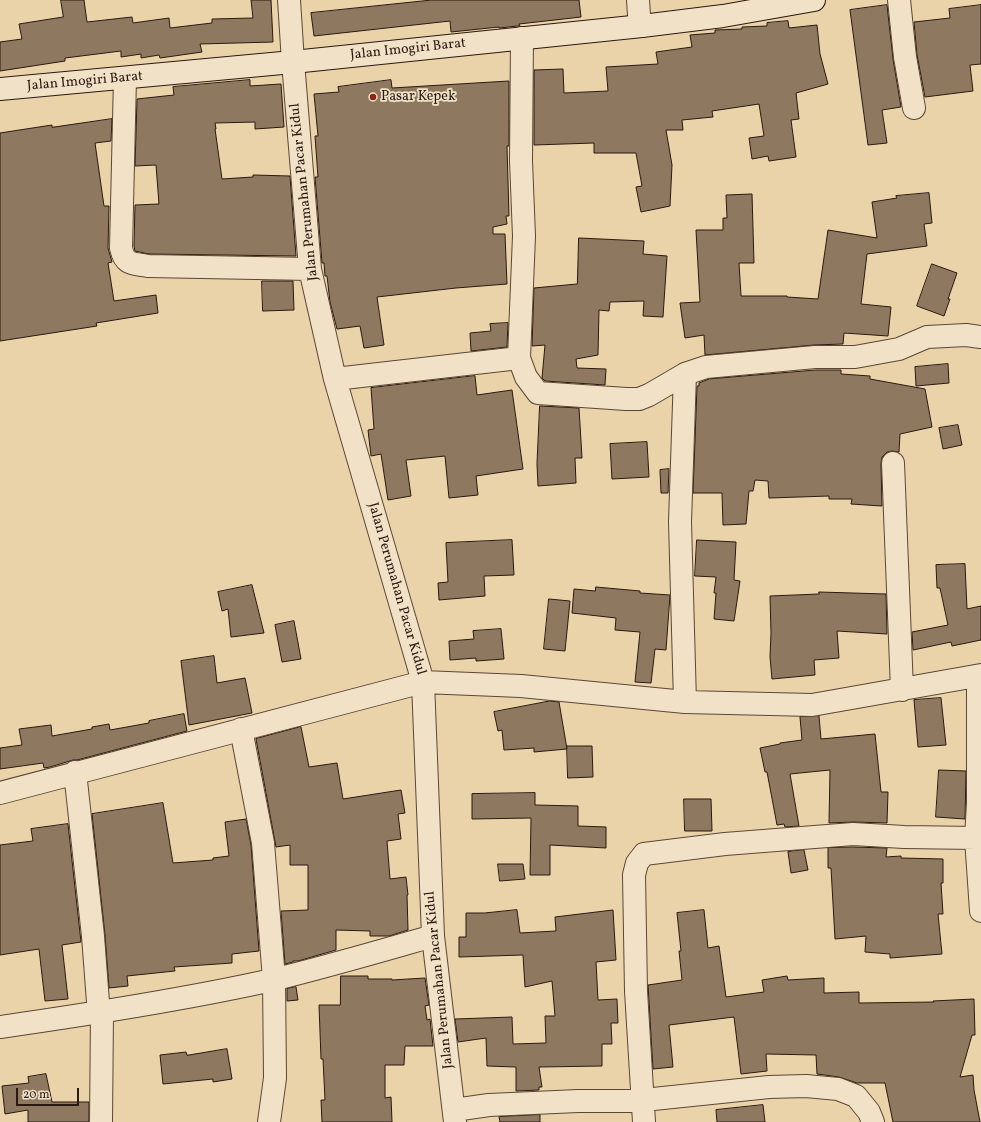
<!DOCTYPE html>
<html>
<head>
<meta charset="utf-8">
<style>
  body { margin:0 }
  #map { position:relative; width:981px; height:1122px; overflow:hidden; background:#ead2a9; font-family:Vollkorn,serif }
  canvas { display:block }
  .scale { position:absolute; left:16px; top:1088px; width:63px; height:18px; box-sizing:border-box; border:2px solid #2a1911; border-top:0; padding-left:5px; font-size:12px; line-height:14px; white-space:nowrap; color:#2a1911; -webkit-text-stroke:3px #f1e2c7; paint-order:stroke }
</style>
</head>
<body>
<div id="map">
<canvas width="981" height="1122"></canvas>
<div class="scale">20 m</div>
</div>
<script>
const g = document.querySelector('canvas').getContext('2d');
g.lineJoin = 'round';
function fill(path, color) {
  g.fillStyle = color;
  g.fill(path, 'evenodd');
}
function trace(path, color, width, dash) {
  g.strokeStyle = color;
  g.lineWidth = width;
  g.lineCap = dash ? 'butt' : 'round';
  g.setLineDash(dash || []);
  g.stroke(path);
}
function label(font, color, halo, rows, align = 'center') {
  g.font = font + ' Vollkorn,serif';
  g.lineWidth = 3.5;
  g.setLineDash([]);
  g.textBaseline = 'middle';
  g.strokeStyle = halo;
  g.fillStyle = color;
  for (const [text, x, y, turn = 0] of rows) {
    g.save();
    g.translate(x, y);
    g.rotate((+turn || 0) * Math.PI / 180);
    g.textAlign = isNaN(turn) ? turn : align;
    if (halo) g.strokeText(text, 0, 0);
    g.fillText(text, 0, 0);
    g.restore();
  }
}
const building = new Path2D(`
  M61,0h23l3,22 45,-5 1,6 36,-5 1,10 42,-5v-4l41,-1 -2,-18h20l2,42 -73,2 2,8 -42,6 -1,-3 -18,3v-4l-20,3v-6l-56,7v3l-65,10v-29l22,-3 -3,-15 44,-7z
  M432,0h147l2,17 -62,7 1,2h-3l-18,2v-1l-48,5 -1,-11 -136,15 -3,-23z
  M887,5l6,54 8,48 -19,3 5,33 -19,2 -18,-135z
  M981,5v59l-11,1 3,26 -48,6 -8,-42 -3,-33 36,-4 -1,-9z
  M788,21l1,7 28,-3 3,29 8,30 -32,9 3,26 -8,1 5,37 -27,4 -1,-5 -16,3 -3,-21 15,-2 -5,-32 -47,7 1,6 -31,3 1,10h-17l6,35 -2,41 -29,6 -5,-25 6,-1 -6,-33h-42v-10l-60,2v-75l29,-1 1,24 44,-2 -2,-24 52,-3 -2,-12 36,-5 -2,-12 25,-2v-3l27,-1v-2l25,-1v-3z
  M250,80v6l31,-2 3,43 -29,2v-7l-40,1 1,6h-1l7,50 31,-2v-2l37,1 6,80 -147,-2 -14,-3 -1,-5 1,-41 24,-1 -3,-39 -21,1 2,-67 37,-4 -1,-8z
  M391,80l1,8 117,-7v65h-2l2,70h-3l1,8 -14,3v7h12l2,50 -51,4 -79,9 7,48 -20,3 -4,-22 -23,3 -7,-27 -3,-26h-2l-1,-13h-2l-7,-86h3l-3,-41h3l-4,-42 25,-2 -1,-5z
  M112,119l-1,22 -16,2 9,63h5l-1,42 4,14 -4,1 6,38 42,-6 2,18 -62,10 1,3 -97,15v-208l52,-8v2z
  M929,193l3,30 -8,1 3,22 -60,8 -6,50 30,3 -3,29 -44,-3 -1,11 -29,1 -109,10 -1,-20 -19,3 -5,-35 20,-1 -4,-72h27v-12h4l-1,-23 26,-1 2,69h-15l2,33h46v1l31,2 10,-69 49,8 -5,-36 25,-4 -1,-2z
  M579,238l65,3 -1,13 24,2 -4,61 -20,-1 1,-15 -34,1 -1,9 -10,-1 -1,45 -22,4 1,9 29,1 -1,16 -60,-4 -3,-3 3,-33 -13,1 2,-58 43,-4z
  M932,264l25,9 -9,26h2l-6,17 -27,-10z
  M262,281h31l1,29 -31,1z
  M508,323l-1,24 -36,4 -1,-18 21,-2 -1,-7z
  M948,364l1,19 -33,3 -1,-19z
  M816,370h25v4l29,2v3l55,10 7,38 -32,7 -1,18 -7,-1 -5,1 -5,5 -1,7 1,42 -31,-2 1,-5h-23v-3l-60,2 -1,-17 -13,-1 -2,11h-4l-3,33 -23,1 -1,-32h-29l4,-107h2v-3l10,-4z
  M475,376l2,19 35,-5 11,79 -47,7 2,19 -29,3 -4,-42 -39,4 5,36 -23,4 -7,-46 -10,2 -3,-26 6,-1 -3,-41z
  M540,406l39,2 3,50h-7l1,25 -38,3 -1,-22z
  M958,425l4,20 -19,4 -4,-21z
  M647,442l2,35 -37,2 -2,-35z
  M669,469l-1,24h-7l-1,-23z
  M512,540l2,35 -30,1 1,20 -46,4 -1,-17 10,-1 -2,-39z
  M697,540l39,2 -2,38 6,1 -6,40 -20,-2 2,-26h-2l2,-16 -21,-1z
  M965,564l2,45 14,-3v34l-29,6 -1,-4 -38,8 -1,-18 36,-7 -8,-37h-3l-1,-23z
  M252,585l12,48 -33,4 -3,-28 -6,2 -4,-19z
  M596,587l44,4v2l30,2 -4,55 -11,-1 -4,34 -16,-1 5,-50 -25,-2 1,-12 -44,-5 2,-24 21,2z
  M819,592l67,2 1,40 -50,-3 2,27 -25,2 1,15 -43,4 -2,-22 1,-24 -1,-37 49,-2z
  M549,599l21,2 -5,50 -21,-2z
  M294,621l7,38 -19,3 -7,-37z
  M501,629l3,30 -28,2v-3l-26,2 -1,-19 25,-2 -1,-8z
  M214,656l3,27 28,-5 7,35 -63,12 -8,-64z
  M941,698l5,47 -28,2 -4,-47z
  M550,701l9,1 8,47 -33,3v-4l-30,2 -2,-20 -4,1 -4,-19z
  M184,714l3,17 -110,29h-4l-23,7 -6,1 -1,-5 -43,6v-21l22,-3 -3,-16 32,-4 1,11 40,-7v-2l17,-3 1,6 39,-7v-2z
  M819,716l2,23 54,-5 6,58h7l-1,31 -33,-1 -25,1 1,-53 -40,4 9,52 -14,1 -1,-3 -7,1 -10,-53h-2l-5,-24 20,-4v-1l22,-3 -2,-23z
  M301,727l8,40 28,-4 6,36 58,-9 4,23 -7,1 3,25 -14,2 3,38 16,-2 2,18h-1l1,35 -19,6h-19v-5l-34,-1v20l-38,11h-5v1l-8,2 -4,-53 27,-1v-45h-18v-20l-14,2 -20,-108z
  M567,746h25l1,31 -25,1z
  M939,770l27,1 -1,48 -29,-2z
  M535,793v12l43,1v20l28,1v21l-56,-3v30h-20l1,-57 -59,1v-25z
  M684,799h27l1,32h-27z
  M163,803l10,60 40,-3v-2l16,-2 -4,-34 21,-3 5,26 8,106 -27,3v9l-58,4 1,4 -48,5 1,10 -19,2 -4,-53 -13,-121z
  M68,824l13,118 -19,3 6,54 -23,2 -6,-52 -39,6v-110l33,-4 -2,-12z
  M853,847l34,1 -1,9 15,-1v2l42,1v24h-2l2,31h-5l4,40 -52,4v-4l-25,-2 1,-16 -31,3 -4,-71h-3v-20z
  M804,850l4,20 -17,3 -3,-21z
  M498,864h25l2,15 -25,2z
  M517,910l3,23 36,-2 -1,-14 58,-7 3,50 -20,2 2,38 19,-1 1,24h-7l1,21h-10v22l-63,1 3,20h-3v3l-23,1v-24l-29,-1 -1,-28 -28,4 -3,-23 57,-2 1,27 33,-1 -1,-27h10l-3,-35 -27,6 -2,-32 -64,2v-20h7v-24h18z
  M704,910l4,38 11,-2 7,51 38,-5 -2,-12 25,-4 1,4 36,-2v15l35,-1v11l75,-1 -1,-1 41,-2 1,36h-3l-12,42 13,-2 1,15 6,32h-87l-8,-39h-28l-18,-6 -22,-3 -1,-19 -50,-1 1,17 -26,3 -7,-57 -65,8 4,42 -20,2 -5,-84 34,-5 -3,-29h2l-4,-38z
  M341,976h27v3h24v1l33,-2 4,27 -4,1 2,14 3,-1 3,27h-28l-1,19h-19v33l6,-1 1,25h-70l-1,-22h4l-2,-41h-2l-2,-54h21z
  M296,987l2,13 -11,1v-12z
  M227,1049l5,30 -19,3v-3l-50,5 -3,-29 26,-3 1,3z
  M46,1074l6,28h37v20h-61v-12l-23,4 -3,-28 27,-3 -1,-6z
  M763,1105l2,17h-48l-1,-12z
  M540,1115v7h-40l-1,-5z`);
const minor = new Path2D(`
  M289,0l4,62 17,207 25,110 88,303 10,254 22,186
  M638,0l1,15 3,11
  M899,0l6,57 9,51
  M522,38l-1,123 3,75 -5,122 7,19 12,16 88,6h13l10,-4 36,-21 21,-7 109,-10h40l44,-8 28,-12 39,-2 15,2
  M125,78l-4,170c4,18 12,15 27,18l162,3
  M685,374l-5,148 5,180
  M335,379l184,-21
  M893,463l9,227
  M978,676v127l-2,35 5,73
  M241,729l22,114 11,136 1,99 -6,44
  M75,772l18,164 5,66 4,11 -1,109
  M0,793l423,-111 98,4 164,16 127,3 169,-30
  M0,1027c91,-13 182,-27 272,-47 54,-13 108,-29 161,-44
  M454,1110l35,-5 89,-4h56l135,-14 37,-1 32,3 18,7 13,16 4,10
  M644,1122l-8,-131 -2,-116 3,-12 7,-9 81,-10 128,-10 51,3 72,1`);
const secondary = new Path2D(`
  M0,89l293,-27 349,-36 81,-10 91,-16`);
const markers = [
  [373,97,4,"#8f2418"]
];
const streetNames = [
  ["Jalan Imogiri Barat",408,50,-6],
  ["Jalan Imogiri Barat",85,82,-5],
  ["Jalan Perumahan Pacar Kidul",305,192,-96],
  ["Jalan Perumahan Pacar Kidul",396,589,74],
  ["Jalan Perumahan Pacar Kidul",440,980,-96]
];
const poiNames = [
  ["Pasar Kepek",381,97]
];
fill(building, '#8e7960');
trace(building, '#2a1911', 1);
trace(minor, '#5a4737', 24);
trace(secondary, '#2a1911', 24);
trace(minor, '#f1e2c7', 22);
trace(secondary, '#f1e2c7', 22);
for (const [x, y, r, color] of markers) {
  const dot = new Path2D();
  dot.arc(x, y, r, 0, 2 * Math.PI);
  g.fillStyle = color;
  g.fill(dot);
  trace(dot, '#f1e2c7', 1.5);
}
label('14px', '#2a1911', '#f1e2c7', streetNames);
label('14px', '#2a1911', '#f1e2c7', poiNames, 'left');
</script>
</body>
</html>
